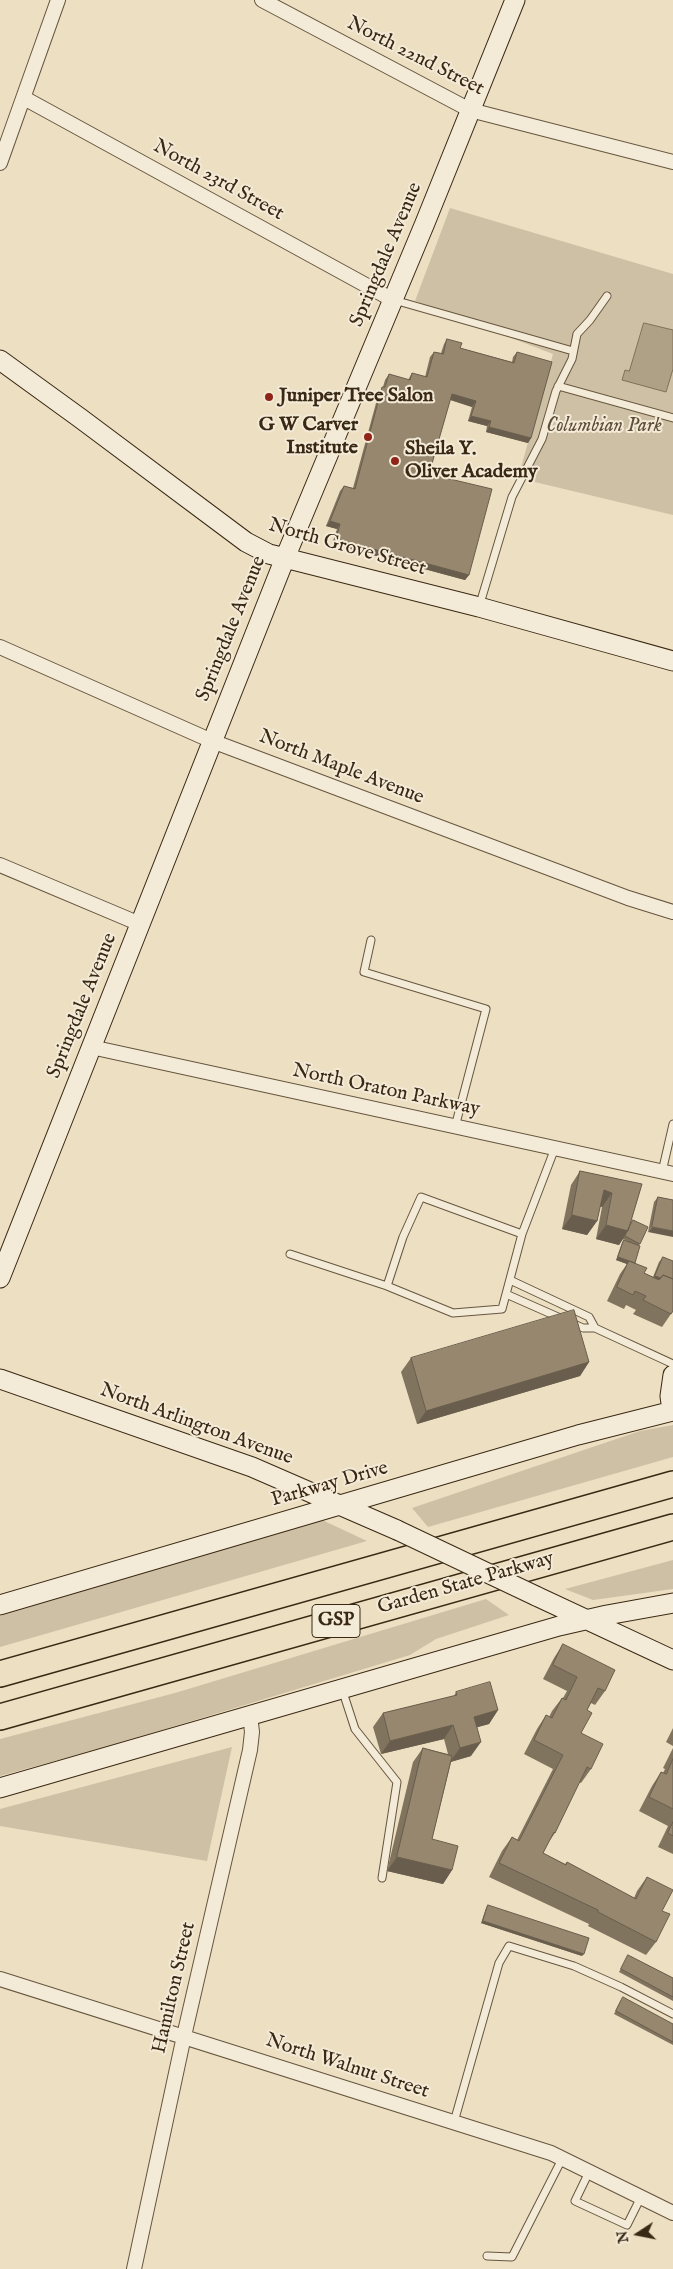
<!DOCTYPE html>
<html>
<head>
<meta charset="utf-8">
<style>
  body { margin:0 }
  #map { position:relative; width:673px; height:2269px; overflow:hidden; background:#ecdfc2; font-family:"IM FELL English",serif }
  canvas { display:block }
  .north { position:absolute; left:613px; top:2209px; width:50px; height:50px; -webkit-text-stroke:4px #f3ead7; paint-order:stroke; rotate:259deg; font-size:14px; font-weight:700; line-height:20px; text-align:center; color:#392813 }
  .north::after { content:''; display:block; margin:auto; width:18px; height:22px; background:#392813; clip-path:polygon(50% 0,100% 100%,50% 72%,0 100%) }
</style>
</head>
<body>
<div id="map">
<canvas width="673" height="2269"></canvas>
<div class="north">N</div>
</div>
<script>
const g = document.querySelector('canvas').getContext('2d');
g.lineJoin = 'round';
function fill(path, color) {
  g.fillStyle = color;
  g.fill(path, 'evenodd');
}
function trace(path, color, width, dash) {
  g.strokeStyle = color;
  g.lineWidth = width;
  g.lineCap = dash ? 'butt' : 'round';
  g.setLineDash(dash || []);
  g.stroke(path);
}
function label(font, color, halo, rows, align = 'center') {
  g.font = font + ' "IM FELL English",serif';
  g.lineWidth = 4;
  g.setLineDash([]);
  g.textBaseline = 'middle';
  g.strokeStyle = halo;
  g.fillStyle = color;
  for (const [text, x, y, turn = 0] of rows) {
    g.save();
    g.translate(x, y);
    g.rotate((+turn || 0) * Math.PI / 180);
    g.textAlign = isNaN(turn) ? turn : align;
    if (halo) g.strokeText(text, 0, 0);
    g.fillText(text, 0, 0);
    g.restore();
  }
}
const green = new Path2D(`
  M450,208l223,66v241l-155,-37 35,-124 -138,-53z
  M673,1425v32l-245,70 -16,-19 228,-77z
  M320,1519l47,22 -367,106v-31z
  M673,1560v29l-80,11 -28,-11z
  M486,1599l23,16 -73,24 -26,16 -304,92 -106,29v-37l175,-46z
  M232,1747l-25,114 -207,-35v-17z`);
const water = new Path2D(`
  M644,323l29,7v39l-7,23 -44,-12 3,-10 4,1z`);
const lane = new Path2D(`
  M394,300l179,51
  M558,386l115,32
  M479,607l33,-110 30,-58 14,-48 16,-32 5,-25 13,-14 17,-24
  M371,940l-7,32 122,37 -31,118
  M662,1172l11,-48
  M290,1254l97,32 66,27 49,-4 20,-75 33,-86
  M387,1286l16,-49 18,-40 101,37
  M506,1294l77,34h12l-6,-11 -79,-37
  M595,1328l78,36
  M342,1689l13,40 42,53 -15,96
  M454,2122l45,-159 10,-17 65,20 47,21 52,27
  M589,2172l-14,29 52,24 14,-28
  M487,2256l25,1 50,-98`);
const street = new Path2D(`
  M262,0l208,110 203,52
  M24,98l369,202
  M0,163l58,-163
  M0,647l212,94 416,157 45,14
  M0,865l140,59
  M91,1047l582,127
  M0,1979l551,174 122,60
  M134,2269l50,-233 66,-286 2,-18 -2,-17`);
const secondary = new Path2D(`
  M0,360l80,58 166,124 23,12 210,53 194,54
  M0,1278l285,-720 140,-335 90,-223
  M0,1379l252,88 145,63
  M672,1411l-2,-15 3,-21
  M536,1596l137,64
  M0,1605l578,-170 95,-24
  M0,1788l559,-162 48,-11 66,-12`);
const highway = new Path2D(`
  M0,1674l673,-190
  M0,1717l673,-190`);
const secondaryBridge = new Path2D(`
  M397,1530l139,66`);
const wall = new Path2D(`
  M447,339l13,9 52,14 1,-5 4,-5 14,86 -3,5 -42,-11 1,-6 -19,-5 4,-14 -22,-7 -21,74 40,101 -4,5 -133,-36 5,-15 -11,-3 14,-35 4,-5 9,2 26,-96 4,-5 2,-7 4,-6 19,6 4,-7 13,4 5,-20 4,-5 7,1 3,-9z
  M580,1171l62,13 -12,40 3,-4 7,24 -1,1 -4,18 9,10 9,4 6,-15 4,-5 10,54 -11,16 -29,-13 3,-4 -10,-5 -2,4 -17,-8 13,-27 7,-10 -11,-4 6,-17 2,-3 4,1 -5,-2 2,-3 -6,9 -23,-6 6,-32 -2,-1 -3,15 -10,14 -25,-6 9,-44z
  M658,1197l15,3 -25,32 6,-30z
  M411,1358l178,4 -9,14 -163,48 -16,-52z
  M563,1644l42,47 -10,14 -4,-2 -4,7 -6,23 10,36 -10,14 -2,-1 -24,51 -7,10 -5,10 22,11 2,-2 67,36 3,-7 10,-14 15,34 -6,31 -10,13 -58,-29 1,-2 -100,-47 13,-26 10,-14 5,3 36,-71 -29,-15 13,-25 9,-14 3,2 3,-6 10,-13h1l4,-7 -24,-12 11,-21z
  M456,1692l42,18 -9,14 -12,3 -6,29 -20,6 -19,77 20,31 -9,14 -56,-13 26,-109 10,-14 25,6 -4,-15 -63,15 -8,-27 10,-14 71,-17z
  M673,1728v18l-7,-4z
  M673,1748v106l-15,-7 10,-21 -29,-15 13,-25 9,-14 2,1 2,-4 -2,-1z
  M488,1905l94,51 -101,-33 5,-15z
  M628,1955l45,23v23l-54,-29z
  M621,2000l52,24v21l-59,-31z`);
const shadedWall = new Path2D(`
  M452,394l24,7 -4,6 -24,-8z
  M471,416l20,5 -4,5 -19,-5z
  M489,427l42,11 -3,5 -42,-11z
  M330,521l10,3 -3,5 -11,-3z
  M336,539l133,36 -4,5 -133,-36z
  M604,1190l8,3 -10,14 -8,-3z
  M572,1215l25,6 -10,14 -25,-6z
  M606,1225l22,6 -9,14 -23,-6z
  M652,1227l21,4v6l-25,-5z
  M618,1257l11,4 -2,3 -11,-4z
  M655,1276l5,2 -3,5 -6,-2z
  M589,1362l-9,14 -163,48 9,-13z
  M498,1710l-9,14 -25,7 10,-14z
  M453,1725l-9,14 -63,15 9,-13z
  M481,1742l-10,14 -21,6 10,-14z
  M397,1857l55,13 -9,14 -56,-13z
  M483,1921l101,33 -2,2 -101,-33z`);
const building = new Path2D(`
  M447,339l15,4 -2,5 54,15 3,-11 35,10 -21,76 -42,-11 2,-6 -20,-5 5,-15 -24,-7 -23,80 63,15 -23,86 -133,-36 4,-15 -10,-3 14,-35 11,3 27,-102h3l4,-13 21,6 2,-7 15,4 7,-25 9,2z
  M580,1171l62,13 -14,47 -22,-6 6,-32 -8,-3 -7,31 -25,-6z
  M658,1197l15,3v31l-21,-4z
  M633,1220l15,7 -8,17 -15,-8z
  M624,1240l16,6 -5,17 -17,-6z
  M663,1257l10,4v18l-10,-4 -2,3 -6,-2z
  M629,1261l18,7 -3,5 15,7 4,-5 10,4v32l-2,3 -28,-14 3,-4 -11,-5 -2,4 -16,-8z
  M574,1310l15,52 -163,49 -15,-53z
  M563,1644l52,26 -10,21 -7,-3 -11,22 5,3 -11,20 22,11 -12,25 -4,-2 -32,66 -1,-1 -11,21 23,12 1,-3 69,37 11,-22 26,13 -11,21 8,3 -14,28 -58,-30v-2l-99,-47 13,-26 7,4 44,-86 -29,-15 12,-25 6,3 10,-20 4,2 11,-23 -24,-12z
  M490,1682l8,28 -24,7 7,25 -21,6 -7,-23 -63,16 -7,-28 74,-18 -1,-3z
  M423,1748l29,8 -20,83 26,7 -6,24 -55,-13z
  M673,1759v50l-24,-12 12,-25 5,2z
  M673,1822v14l-5,-3z
  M488,1905l101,33 -5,16 -101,-33z
  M628,1955l45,23v19l-52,-28z
  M623,1997l50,27v18l-57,-31z`);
const markers = [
  [269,397,5,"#8f2418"],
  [368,437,5,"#8f2418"],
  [395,461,5,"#8f2418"]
];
const shields = [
  [336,1621,48]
];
const shieldNames = [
  ["GSP",336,1621]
];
const streetNames = [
  ["North 22nd Street",415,57,27],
  ["North 23rd Street",218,181,29],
  ["Springdale Avenue",387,255,-67],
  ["North Grove Street",347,548,16],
  ["Springdale Avenue",232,629,-68],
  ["North Maple Avenue",341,768,21],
  ["Springdale Avenue",83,1006,-68],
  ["North Oraton Parkway",386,1091,12],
  ["North Arlington Avenue",196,1425,20],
  ["Parkway Drive",330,1485,-16],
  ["Garden State Parkway",466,1584,-16],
  ["Hamilton Street",175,1988,-77],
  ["North Walnut Street",347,2067,18]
];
const poiNames = [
  ["Juniper Tree Salon",279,397],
  ["G W Carver",358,426,"right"],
  ["Institute",358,449,"right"],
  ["Sheila Y.",405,450],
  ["Oliver Academy",405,473]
];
const parkNames = [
  ["Columbian Park",604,427]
];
fill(green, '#cec0a4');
fill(water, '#afa186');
trace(water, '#807158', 1);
trace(lane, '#66563f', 9);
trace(street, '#66563f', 16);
trace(secondary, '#392813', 21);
trace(highway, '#392813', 28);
trace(lane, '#f3ead7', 7);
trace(street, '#f3ead7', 14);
trace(secondary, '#f3ead7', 19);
trace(highway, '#ecdfc2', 25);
trace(secondaryBridge, '#392813', 21, []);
trace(secondaryBridge, '#f3ead7', 19);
fill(wall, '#81745f');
fill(shadedWall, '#695e4d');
fill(building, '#96876e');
trace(building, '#695e4d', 1);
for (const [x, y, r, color] of markers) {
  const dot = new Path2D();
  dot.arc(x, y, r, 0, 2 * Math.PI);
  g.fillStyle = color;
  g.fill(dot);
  trace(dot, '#f3ead7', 2);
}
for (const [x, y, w] of shields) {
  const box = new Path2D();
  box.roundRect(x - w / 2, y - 16.5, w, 33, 4);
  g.fillStyle = '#f3ead7';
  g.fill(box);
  trace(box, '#392813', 1);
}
label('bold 19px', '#392813', null, shieldNames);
label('20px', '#392813', '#f3ead7', streetNames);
label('bold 20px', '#392813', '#f3ead7', poiNames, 'left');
label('italic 20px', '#5e4e37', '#f3ead7', parkNames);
</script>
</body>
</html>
